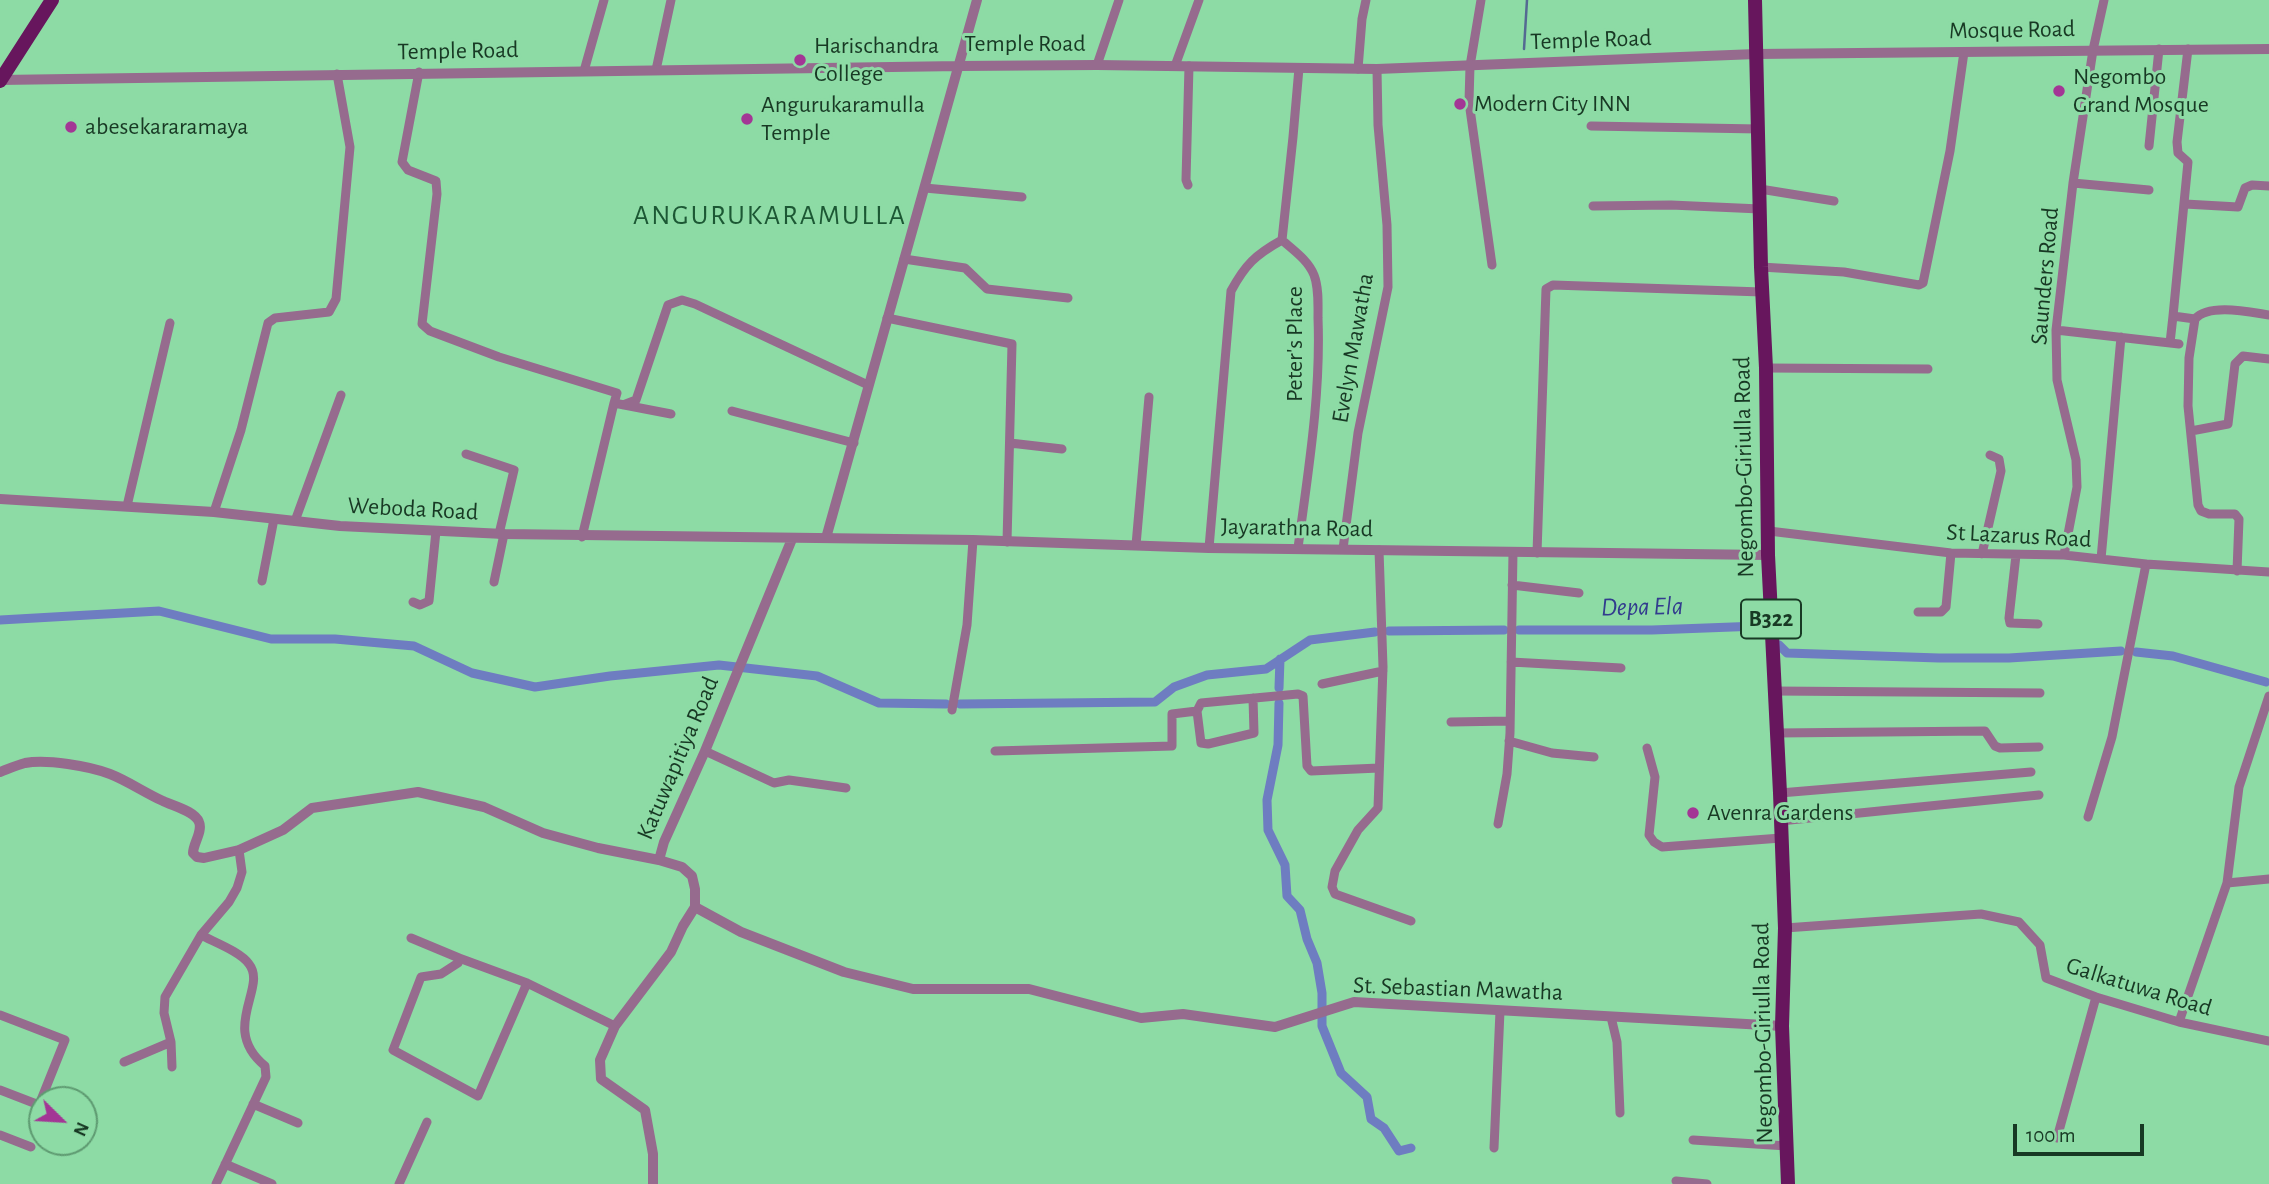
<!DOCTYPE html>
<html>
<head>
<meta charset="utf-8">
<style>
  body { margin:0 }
  #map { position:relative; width:2269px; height:1184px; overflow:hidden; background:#8ddba5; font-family:"Alegreya Sans",sans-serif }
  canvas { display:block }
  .north { position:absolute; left:28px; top:1086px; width:70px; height:70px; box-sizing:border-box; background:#8ddba5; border:2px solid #5e9a71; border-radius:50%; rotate:114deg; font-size:19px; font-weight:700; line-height:28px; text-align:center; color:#183924 }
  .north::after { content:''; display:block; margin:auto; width:24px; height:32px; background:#a33695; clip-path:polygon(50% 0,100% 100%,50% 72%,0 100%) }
  .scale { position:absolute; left:2013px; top:1124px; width:131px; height:32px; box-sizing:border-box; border:4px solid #183924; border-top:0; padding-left:9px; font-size:21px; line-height:24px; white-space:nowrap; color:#183924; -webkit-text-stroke:5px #8ddba5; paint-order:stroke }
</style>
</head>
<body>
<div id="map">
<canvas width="2269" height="1184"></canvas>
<div class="north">N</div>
<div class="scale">100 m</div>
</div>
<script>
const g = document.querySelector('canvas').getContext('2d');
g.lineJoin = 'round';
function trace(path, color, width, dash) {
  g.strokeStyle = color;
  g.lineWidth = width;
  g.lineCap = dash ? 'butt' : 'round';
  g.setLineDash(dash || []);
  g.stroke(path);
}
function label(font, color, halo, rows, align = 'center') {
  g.font = font + ' "Alegreya Sans",sans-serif';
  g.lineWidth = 6;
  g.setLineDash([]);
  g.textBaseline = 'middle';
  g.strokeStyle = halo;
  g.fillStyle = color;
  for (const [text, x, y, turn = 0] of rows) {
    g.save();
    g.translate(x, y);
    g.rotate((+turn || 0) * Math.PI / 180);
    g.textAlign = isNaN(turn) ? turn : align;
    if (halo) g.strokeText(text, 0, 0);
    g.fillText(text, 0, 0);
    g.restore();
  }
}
const stream = new Path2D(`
  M1524,49l3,-49`);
const canal = new Path2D(`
  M0,620l159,-9 112,28h64l79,7 58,27 63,14 75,-11 109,-11 98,11 62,27 67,1
  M1519,630h133l107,-4 5,4
  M1389,631l115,-1
  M1779,645l8,8 152,5h70l112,-7
  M2136,652l37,4 93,26
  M1279,688l1,-29
  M1279,703l-1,42 -11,55 1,30 17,35 2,31 13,14 7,29 10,24 5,30v33l19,47 26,24 4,22 13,9 15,23 12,-3
  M960,704l195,-2 19,-15 33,-12 59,-6 44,-29 65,-8`);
const minor = new Path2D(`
  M1481,0l-11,66 -1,36 23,163
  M2188,49l-11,93 1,11 10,9 -15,154 22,3
  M1097,65l22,-65
  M1175,66l24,-66
  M1358,69l4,-50 4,-19
  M656,70l15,-70
  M584,71l20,-71
  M419,72l-17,90 6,8 28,11 1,13 -15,130 8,7 69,26 118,36 -3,10 57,11
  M1591,126l168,3
  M2149,146l10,-97
  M2073,183l76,7
  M1188,185l-2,-5 3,-114
  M925,188l97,9
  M1760,189l74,12
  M2185,204l53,3 7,-19 7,-3 17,1
  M1593,206l78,-1 89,4
  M904,259l61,9 22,21 81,9
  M1761,267l83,5 75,13 4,-2 27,-132 14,-99
  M887,318l125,26 -5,198
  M2056,330l123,14
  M2170,343l3,-27
  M1766,368l162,1
  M623,405l13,-5 32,-95 14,-5 13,4 173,81
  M732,411l122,32
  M2191,431l37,-7 7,-60 8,-8 26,3
  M1010,443l52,6
  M466,454l48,16 -15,64
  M127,506l43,-183
  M214,512l27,-82 27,-107 7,-5 54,-6 7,-13 14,-152 -13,-73
  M295,521l46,-126
  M1769,531l182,22 113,2 82,9 123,8
  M582,537l32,-134
  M1136,545l13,-148
  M1209,548l22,-257c14,-26 24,-36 51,-51
  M1298,548c10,-76 23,-153 20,-230 0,-14 1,-30 -4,-43 -6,-15 -21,-25 -32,-35l11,-103 6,-69
  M1343,549l15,-116 30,-146 -1,-62 -9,-100 -1,-56
  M1379,550l4,117 -5,141 -20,22 -23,41 -3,16 3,7 76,27
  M1537,553l9,-264 7,-4 209,7
  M1982,554l19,-83 -2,-12 -9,-4
  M2016,555l-7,63 1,5 28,1
  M2064,555l13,-68 -1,-27 -19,-80 -1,-50 17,-147 20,-133 11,-50
  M2101,559l20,-222
  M2237,571l2,-52 -4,-5h-26l-8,-3 -3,-6 -10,-99 1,-48 6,-39c14,-16 54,-7 74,-4
  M262,581l12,-62
  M494,582l10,-48
  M1512,585l67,8
  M413,602l7,3 9,-4 7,-70
  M1918,612h23l5,-5 5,-54
  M1511,662l110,6
  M1322,684l61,-13
  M1774,691l266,2
  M1253,698l1,35 -46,11 -7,-1 -4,-32 4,-8 97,-9 5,2 4,70 4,5 68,-3
  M952,710l15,-85 6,-85
  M1451,722l59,-1
  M1777,733l208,-2 10,15 5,2 39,-1
  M1509,741l43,12 42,4
  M1647,748l8,29 -6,58 5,7 8,5 119,-9
  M705,751l69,32 15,-3 57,8
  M995,751l177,-5v-32l25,-3
  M1780,793l251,-21
  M2088,817l24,-80 34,-173
  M1780,821l259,-26
  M1498,824l9,-50 3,-41 3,-181
  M2227,883l42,-4
  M1785,928l196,-14 38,8 21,23 6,33 50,19 83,25 90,19
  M201,935c13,7 40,17 48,29 19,24 -30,64 16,102l1,11 -50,107
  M411,938l48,20 -1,5 -17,11 -20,3 -28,73 85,46 49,-113
  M459,958l68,25 88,43
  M0,1015l65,25 -26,65 -39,-15
  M1611,1017l6,25 3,71
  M2179,1022l48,-139 12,-96 30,-91
  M124,1062l47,-20
  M172,1067l-1,-25 -7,-29 1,-16 36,-62 28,-33 8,-14 5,-16 -3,-22
  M253,1104l45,19
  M0,1135l31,12
  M2057,1138l39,-141
  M1693,1140l94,6
  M1494,1148l6,-137
  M225,1164l47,20
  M1676,1181l31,3
  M399,1184l28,-62`);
const tertiary = new Path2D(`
  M0,80l960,-14 137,-1 280,4 379,-15 513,-5
  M0,499l214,13 126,14 164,8 469,6 236,8 559,7
  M826,538l151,-538
  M0,772c8,-3 17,-7 25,-9 22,-4 64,3 85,11 18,7 35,19 53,27 10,5 32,10 36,21 4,9 -6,22 -6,31l4,4 7,1 35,-8 44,-20 29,-22 106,-16 66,15 59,26 55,15 61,12 23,7 10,9 3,13v18l-12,19 -12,26 -56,74 -15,34 1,19 44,31 8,44v30
  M659,860l5,-18 41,-91 87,-212
  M695,907l46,25 103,40 69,17h116l112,29 42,-4 92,13 79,-25 428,24`);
const primary = new Path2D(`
  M1755,0l6,267 5,101 2,187 12,238 5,135 -3,98 6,158
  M0,81l52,-81`);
const markers = [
  [800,60,7,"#a33695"],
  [2059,91,7,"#a33695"],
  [1460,104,7,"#a33695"],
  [747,119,7,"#a33695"],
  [71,127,7,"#a33695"],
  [1693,813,7,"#a33695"]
];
const shields = [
  [1771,619,60]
];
const shieldNames = [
  ["B322",1771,619]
];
const streetNames = [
  ["Mosque Road",2012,30,-1],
  ["Temple Road",1591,40,-2],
  ["Temple Road",1025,44],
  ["Temple Road",458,51,-1],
  ["Saunders Road",2045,276,-85],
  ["Peter's Place",1295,344,-90],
  ["Evelyn Mawatha",1353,348,-80],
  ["Negombo-Giriulla Road",1744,467,-91],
  ["Weboda Road",413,509,3],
  ["Jayarathna Road",1297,528,1],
  ["St Lazarus Road",2019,536,3],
  ["Katuwapitiya Road",678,758,-67],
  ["Galkatuwa Road",2139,987,17],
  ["St. Sebastian Mawatha",1458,989,2],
  ["Negombo-Giriulla Road",1763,1033,-91]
];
const poiNames = [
  ["Harischandra",814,46],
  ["College",814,74],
  ["Negombo",2073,77],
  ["Grand Mosque",2073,105],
  ["Modern City INN",1474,104],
  ["Angurukaramulla",761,105],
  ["Temple",761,133],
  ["abesekararamaya",85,127],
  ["Avenra Gardens",1707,813]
];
const waterNames = [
  ["Depa Ela",1642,607,-1]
];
const quarterNames = [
  ["ANGURUKARAMULLA",770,216]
];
trace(stream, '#546992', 2.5);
trace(canal, '#6e7dc1', 9);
trace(minor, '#966b8e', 9);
trace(tertiary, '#966b8e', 10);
trace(primary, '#67165d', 14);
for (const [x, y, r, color] of markers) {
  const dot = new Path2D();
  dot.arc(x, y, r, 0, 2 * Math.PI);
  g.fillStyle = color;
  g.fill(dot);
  trace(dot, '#8ddba5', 2.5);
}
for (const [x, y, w] of shields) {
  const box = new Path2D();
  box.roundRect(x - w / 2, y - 19.5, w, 39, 5);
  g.fillStyle = '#8ddba5';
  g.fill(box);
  trace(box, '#183924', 2);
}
label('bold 23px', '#183924', null, shieldNames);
label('24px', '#183924', '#8ddba5', streetNames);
label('24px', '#183924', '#8ddba5', poiNames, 'left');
label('italic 26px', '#323c8e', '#8ddba5', waterNames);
g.letterSpacing = '2px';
label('28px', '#1c5834', '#8ddba5', quarterNames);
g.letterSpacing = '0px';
</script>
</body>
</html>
